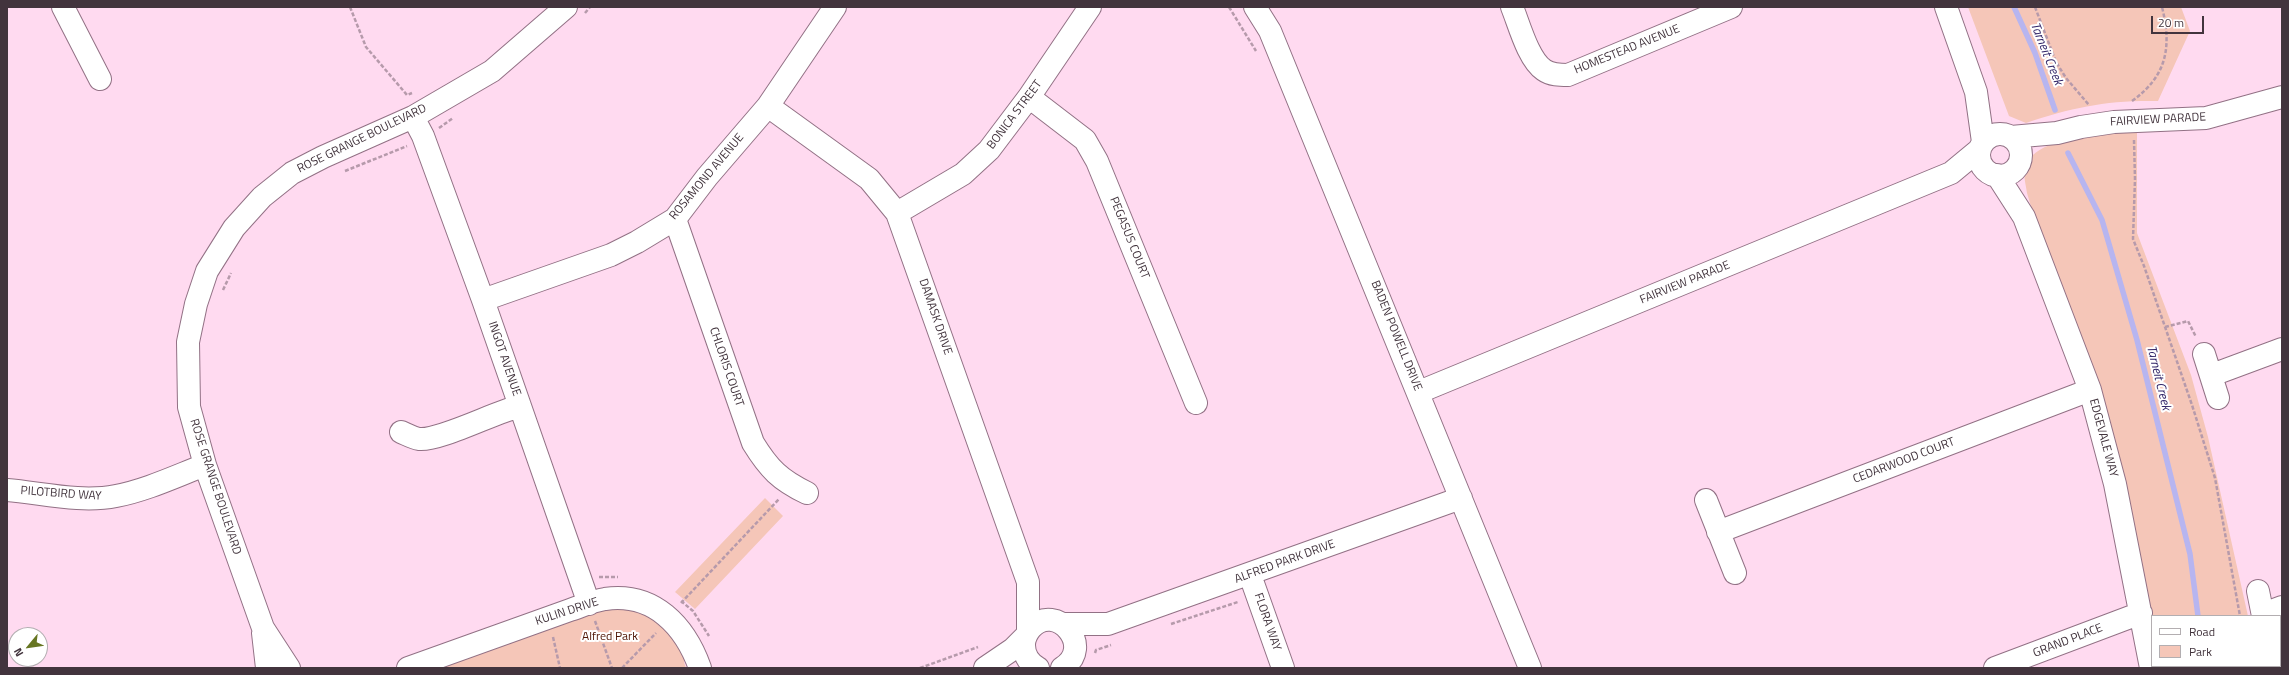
<!DOCTYPE html>
<html>
<head>
<meta charset="utf-8">
<style>
  body { margin:0 }
  #map { position:relative; width:2289px; height:675px; overflow:hidden; background:#ffdaf0; font-family:"Titillium Web",sans-serif }
  canvas { display:block }
  .frame { position:absolute; inset:0; border:8px solid #42343d; pointer-events:none }
  .legend { position:absolute; left:2151px; top:615px; width:130px; height:52px; box-sizing:border-box; background:#fff; border:1px solid #b3aeb1; margin:0; padding:5px 7px; list-style:none; font-size:12px; color:#42343d }
  .legend li { display:flex; align-items:center; gap:8px; height:20px }
  .legend b { width:20px; border:1px solid #b3aeb1 }
  .north { position:absolute; left:8px; top:627px; width:40px; height:40px; box-sizing:border-box; background:#fff; border:1px solid #b3aeb1; border-radius:50%; rotate:241deg; font-size:11px; font-weight:700; line-height:16px; text-align:center; color:#42343d }
  .north::after { content:''; display:block; margin:auto; width:14px; height:18px; background:#677622; clip-path:polygon(50% 0,100% 100%,50% 72%,0 100%) }
  .scale { position:absolute; left:2151px; top:16px; width:53px; height:18px; box-sizing:border-box; border:2px solid #42343d; border-top:0; padding-left:5px; font-size:12px; line-height:14px; white-space:nowrap; color:#42343d; -webkit-text-stroke:3px #fff; paint-order:stroke }
</style>
</head>
<body>
<div id="map">
<canvas width="2289" height="675"></canvas>
<div class="frame"></div>
<ul class="legend">
<li><b style="height:5px;background:#fff"></b>Road</li>
<li><b style="height:11px;background:#f5c6b8"></b>Park</li>
</ul>
<div class="north">N</div>
<div class="scale">20 m</div>
</div>
<script>
const g = document.querySelector('canvas').getContext('2d');
g.lineJoin = 'round';
function fill(path, color) {
  g.fillStyle = color;
  g.fill(path, 'evenodd');
}
function trace(path, color, width, dash) {
  g.strokeStyle = color;
  g.lineWidth = width;
  g.lineCap = dash ? 'butt' : 'round';
  g.setLineDash(dash || []);
  g.stroke(path);
}
function label(font, color, halo, rows, align = 'center') {
  g.font = font + ' "Titillium Web",sans-serif';
  g.lineWidth = 4;
  g.setLineDash([]);
  g.textBaseline = 'middle';
  g.strokeStyle = halo;
  g.fillStyle = color;
  for (const [text, x, y, turn = 0] of rows) {
    g.save();
    g.translate(x, y);
    g.rotate((+turn || 0) * Math.PI / 180);
    g.textAlign = isNaN(turn) ? turn : align;
    if (halo) g.strokeText(text, 0, 0);
    g.fillText(text, 0, 0);
    g.restore();
  }
}
const green = new Path2D(`
  M1968,7h213l9,24 -32,70c-50,-1 -85,6 -132,22l-17,-7z
  M2137,131v102l54,142 17,62 40,179h-96l-125,-423c-1,-8 -4,-17 -2,-25 8,-33 86,-35 112,-37z
  M765,498l18,18 -88,93 -20,-17z
  M617,606l41,12 29,36 -3,8 2,6h-257l167,-59z
  M2160,666h100v2h-99z`);
const stream = new Path2D(`
  M2014,7l21,46 20,57
  M2068,153l34,67 35,120 53,214 8,62
  M2205,666v2`);
const path = new Path2D(`
  M350,7l16,40 41,48 5,-2
  M1229,7l27,44
  M2035,7l21,55 10,16 23,27
  M585,13l5,-6
  M2132,101c35,-25 40,-54 30,-94
  M439,128l14,-10
  M2134,140l1,39 -2,60 11,27 48,139 23,73 25,138
  M345,171l62,-25
  M223,290l8,-17
  M2165,327l23,-6 8,16
  M599,577h19
  M681,601l12,10 16,25
  M681,603l98,-104
  M595,621l17,47
  M1171,624l67,-22v1
  M553,637l7,31
  M1095,653l1,-3 15,-5
  M2249,666v2
  M622,668l34,-35
  M920,668l58,-21`);
const minor = new Path2D(`
  M63,7l37,72
  M1255,7l15,24 260,637
  M1512,7c7,17 16,52 32,63 7,5 16,5 24,5l163,-68
  M1946,7l30,85 7,50
  M1029,97l56,43 12,21 99,242
  M768,106l101,73 28,34 131,369v50
  M413,117l10,19 60,164 106,304
  M1979 155a21 21 0 1 1 42 0a21 21 0 1 1-42 0Z
  M2011,137l46,-4 24,-6 33,-5 92,-4 76,-21
  M1997,175l27,42 66,173 25,94 36,184
  M897,213l66,-39 26,-24 40,-53 61,-90
  M675,219l78,224c16,26 27,37 54,50
  M483,300l128,-45 26,-13 38,-23 32,-42 61,-71 67,-99
  M2204,354l14,44
  M2212,375l70,-26
  M1419,392l532,-219 29,-24
  M401,432c5,2 12,6 18,7 21,2 76,-27 101,-33
  M7,490c35,3 74,13 109,6 31,-6 60,-20 89,-31
  M1706,500l29,73
  M1718,532l372,-142
  M1250,575l33,93
  M2258,591l5,25
  M2263,614l19,-7
  M1064,624h44l353,-126
  M263,633l4,35
  M289,668l-26,-40 -58,-163 -16,-58 -1,-65 8,-38 11,-33 27,-43 28,-31 30,-24 31,-16 90,-40 79,-46 74,-64
  M408,668l162,-58c12,-4 23,-9 35,-11 49,-7 80,27 95,69
  M985,668l28,-19 13,-13
  M1038,668c-9,-5 -14,-13 -14,-23 0,-7 3,-12 7,-17 25,-27 65,19 31,40
  M1995,668l146,-55`);
const streetNames = [
  ["HOMESTEAD AVENUE",1627,50,-22],
  ["BONICA STREET",1015,115,-53],
  ["FAIRVIEW PARADE",2158,120,-3],
  ["ROSE GRANGE BOULEVARD",362,139,-26],
  ["ROSAMOND AVENUE",707,177,-50],
  ["PEGASUS COURT",1129,238,68],
  ["FAIRVIEW PARADE",1685,283,-22],
  ["DAMASK DRIVE",935,317,71],
  ["BADEN POWELL DRIVE",1396,336,68],
  ["INGOT AVENUE",504,359,71],
  ["CHLORIS COURT",726,367,71],
  ["EDGEVALE WAY",2103,438,75],
  ["CEDARWOOD COURT",1904,461,-21],
  ["ROSE GRANGE BOULEVARD",215,487,72],
  ["PILOTBIRD WAY",61,494,4],
  ["ALFRED PARK DRIVE",1285,562,-20],
  ["KULIN DRIVE",567,612,-18],
  ["FLORA WAY",1267,622,71],
  ["GRAND PLACE",2068,641,-21]
];
const parkNames = [
  ["Alfred Park",610,637]
];
const waterNames = [
  ["Tarneit Creek",2046,54,68],
  ["Tarneit Creek",2158,378,76]
];
fill(green, '#f5c6b8');
trace(stream, '#b7b5f0', 5.5);
trace(minor, '#927185', 24);
trace(path, '#b69aab', 2.5, [4, 2]);
trace(minor, '#fff', 22);
label('12px', '#42343d', '#fff', streetNames);
label('12px', '#4e1404', '#fff', parkNames);
label('italic 13px', '#312568', '#fff', waterNames);
</script>
</body>
</html>
